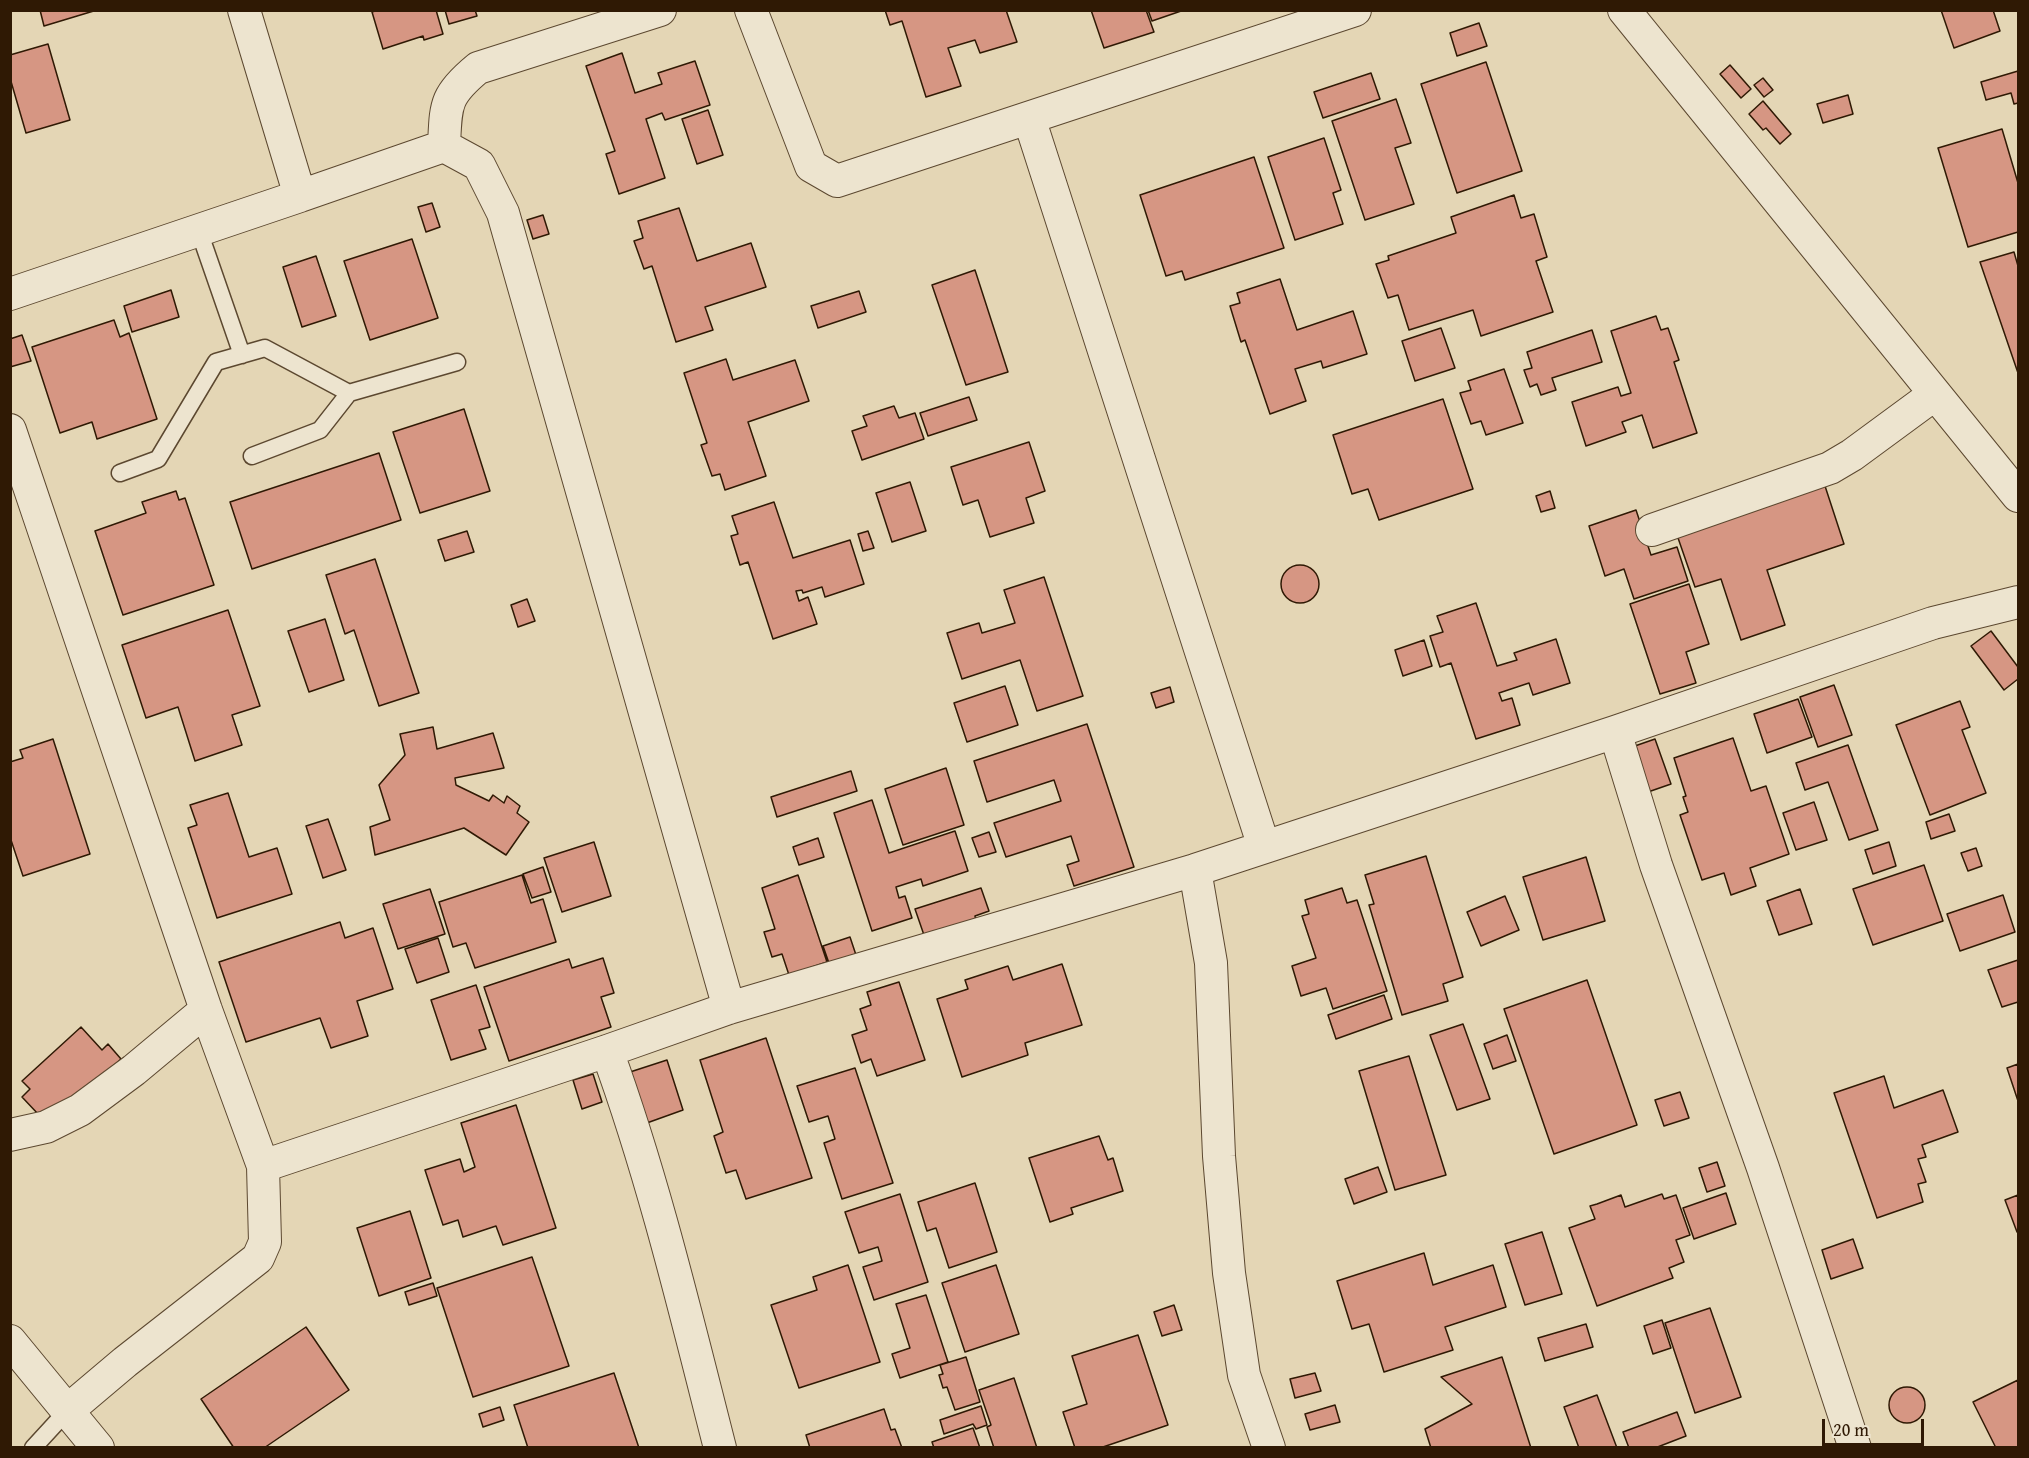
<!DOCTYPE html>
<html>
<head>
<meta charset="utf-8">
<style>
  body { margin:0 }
  #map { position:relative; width:2029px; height:1458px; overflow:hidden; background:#e4d6b5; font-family:"Gentium Book Plus",serif }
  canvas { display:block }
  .frame { position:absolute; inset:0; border:12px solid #2f1904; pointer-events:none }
  .scale { position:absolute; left:1822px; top:1419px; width:102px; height:27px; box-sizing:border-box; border:3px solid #2f1904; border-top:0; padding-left:8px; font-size:18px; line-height:21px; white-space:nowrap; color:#2f1904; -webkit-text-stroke:4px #ede4cf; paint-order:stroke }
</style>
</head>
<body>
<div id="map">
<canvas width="2029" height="1458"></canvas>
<div class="frame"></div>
<div class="scale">20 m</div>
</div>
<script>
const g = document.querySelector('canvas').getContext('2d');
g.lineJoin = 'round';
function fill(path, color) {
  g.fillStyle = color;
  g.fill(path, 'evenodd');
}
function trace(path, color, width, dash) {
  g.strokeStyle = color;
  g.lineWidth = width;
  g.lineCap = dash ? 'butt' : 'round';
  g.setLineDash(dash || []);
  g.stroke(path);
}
const building = new Path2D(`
  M40,10h57l-53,16z
  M378,10h58l7,24 -19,6 -1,-4 -40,13 -11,-37z
  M445,10h30l2,6 -28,8z
  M885,10h121l11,32 -37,11 -5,-13 -27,8 13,38 -35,11 -24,-76 -12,4z
  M1091,10h55l8,22 -50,16z
  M1148,10h36l-32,11z
  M1941,10h52l7,21 -46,17z
  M1479,23l8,23 -30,10 -7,-23z
  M48,44l22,76 -44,13 -16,-55v-23z
  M622,53l13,40 27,-9 -4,-11 37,-12 15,44 -45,15 -3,-7 -16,6 19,59 -46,16 -13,-40 9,-3 -29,-85z
  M1486,62l36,109 -65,22 -36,-109z
  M1730,65l21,24 -10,9 -21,-24z
  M2018,71v32l-4,1 -3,-11 -25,7 -5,-18z
  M1371,73l9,26 -57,19 -9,-26z
  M1763,78l10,12 -9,7 -10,-12z
  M1848,95l5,19 -30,9 -6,-19z
  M1396,99l15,44 -16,5 19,56 -49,16 -33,-99z
  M1763,101l28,33 -11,10 -14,-16 -3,2 -14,-16z
  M708,110l15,45 -26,9 -15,-45z
  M2002,129l16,54v49l-50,15 -30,-99z
  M1324,138l17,52 -8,3 10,31 -48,16 -27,-83z
  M1254,157l30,91 -99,32 -3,-9 -16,5 -26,-81z
  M1514,195l7,23 13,-4 13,43 -11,4 17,51 -72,24 -8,-26 -64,20 -11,-35 -10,3 -12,-34 13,-4 -1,-4 68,-23 -5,-16z
  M432,203l8,24 -14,5 -8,-25z
  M679,208l18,53 54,-18 15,44 -61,20 8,23 -37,12 -24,-76 -8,3 -10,-28 9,-3 -5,-17z
  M543,215l6,19 -16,5 -6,-19z
  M412,239l26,79 -68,22 -26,-79z
  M2014,252l4,14v107l-38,-111z
  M316,256l20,60 -34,11 -19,-60z
  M975,270l33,102 -42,13 -34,-100z
  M1280,279l17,51 56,-19 14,43 -44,14 -2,-7 -26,8 11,32 -36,13 -25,-74 -4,2 -11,-36 10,-3 -3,-10z
  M171,290l8,27 -47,15 -8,-26z
  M859,291l7,21 -48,16 -7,-22z
  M1656,316l5,14 7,-2 11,32 -5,2 23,71 -44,15 -11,-33 -20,7 4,10 -40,14 -14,-44 46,-15 3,9 10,-3 -20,-62z
  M114,320l6,17 9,-4 28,86 -60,20 -5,-17 -32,11 -28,-86z
  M1441,328l14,40 -40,13 -13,-40z
  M1592,330l10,32 -50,16 4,12 -15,5 -4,-11 -7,3 -6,-17 8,-2 -5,-16z
  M22,335l9,26 -21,6v-28z
  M726,359l7,21 62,-20 14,41 -61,21 18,54 -41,14 -5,-16 -8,2 -11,-31 6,-2 -23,-70z
  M1504,369l19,54 -37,12 -5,-14 -10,3 -11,-31 11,-3 -3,-9z
  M969,397l8,23 -49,16 -8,-23z
  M1443,399l30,90 -94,31 -11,-31 -16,5 -19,-59z
  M894,406l5,12 16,-5 9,26 -62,21 -10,-29 15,-5 -4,-10z
  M464,409l26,82 -70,22 -27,-81z
  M1029,442l16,49 -19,7 8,25 -44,14 -12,-37 -15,5 -12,-38z
  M379,453l22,67 -149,49 -22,-67z
  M910,482l16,49 -34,11 -16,-49z
  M1825,486l19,58 -77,26 18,55 -44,15 -20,-61 -26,8 -18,-52z
  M176,491l3,9 6,-2 29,87 -91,30 -28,-84 51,-18 -4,-11z
  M1550,491l5,17 -14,4 -5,-16z
  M774,502l19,56 57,-18 14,44 -39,13 -3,-10 -19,6 -1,-3 -6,1 3,10 9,-4 9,27 -44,15 -25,-77 -8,3 -9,-29 7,-2 -6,-18z
  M1636,510l15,45 26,-8 11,34 -54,18 -10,-30 -19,7 -16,-50z
  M467,531l7,21 -29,9 -7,-21z
  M868,531l6,17 -11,3 -5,-17z
  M375,559l44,134 -40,13 -25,-76 -9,4 -19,-59z
  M1281 584a19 19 0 1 1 38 0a19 19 0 1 1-38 0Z
  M1044,577l39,119 -46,15 -17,-51 -58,19 -15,-46 32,-10 3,10 33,-10 -11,-33z
  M1689,584l20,60 -23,8 10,31 -36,11 -30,-90z
  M527,599l8,22 -17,6 -7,-22z
  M1476,603l21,63 20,-6 -3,-7 42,-14 14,44 -37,12 -4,-12 -30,10 3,8 10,-3 8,27 -44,14 -25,-76 -11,4 -10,-31 13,-4 -6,-16z
  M228,610l32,96 -28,9 10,30 -47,16 -17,-54 -32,11 -24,-73z
  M325,619l19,61 -35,12 -21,-61z
  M1991,631l27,36v12l-14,11 -33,-44z
  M1424,640l8,26 -29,10 -8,-26z
  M1834,685l18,50 -34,12 -18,-50z
  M1005,686l13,39 -51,17 -13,-39z
  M1170,687l4,15 -18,6 -5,-15z
  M1798,699l14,38 -45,16 -13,-39z
  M1960,701l10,26 -8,3 24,63 -56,22 -34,-90z
  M1087,724l47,143 -60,19 -7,-21 12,-4 -8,-25 -65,21 -12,-34 67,-22 -7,-21 -67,22 -13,-41z
  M433,727l4,22 56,-16 11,35 -49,10 1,7 33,16 4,-6 11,8 3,-7 13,10 -3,7 12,9 -23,33 -42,-27 -89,27 -5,-28 20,-7 -11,-35 26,-30 -5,-21z
  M1733,738l18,53 15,-5 23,68 -39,14 6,18 -25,9 -7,-22 -22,7 -22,-65 8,-3 -5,-15 3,-1 -12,-38z
  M53,739l37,115 -67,22 -13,-39v-75l13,-4 -3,-8z
  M1655,739l16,45 -23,8 -16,-45z
  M1848,745l30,85 -29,10 -21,-58 -23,8 -9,-27z
  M946,768l18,57 -61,20 -18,-56z
  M851,771l6,20 -80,26 -6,-20z
  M228,793l21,64 28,-9 15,46 -75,24 -29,-90 9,-3 -7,-20z
  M872,800l17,53 66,-22 13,40 -45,15 -2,-7 -25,8 3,11 6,-2 7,22 -40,13 -38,-118z
  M1814,802l13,38 -31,10 -13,-37z
  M1949,814l6,17 -24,8 -5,-17z
  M328,819l18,51 -23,8 -17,-52z
  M989,832l7,20 -17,5 -7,-19z
  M818,838l6,19 -25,8 -6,-18z
  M594,842l17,54 -49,16 -18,-54z
  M1889,842l7,24 -23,8 -8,-24z
  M1976,848l6,18 -14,5 -7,-18z
  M1426,856l37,121 -20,7 5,17 -46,14 -33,-110 5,-1 -9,-29z
  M1586,857l19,64 -62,19 -20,-63z
  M1924,865l19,56 -70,24 -20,-56z
  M543,867l8,25 -19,6 -9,-24z
  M522,875l9,28 12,-4 13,43 -81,26 -9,-25 -13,4 -14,-45z
  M798,875l29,87 -38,13 -7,-21 -10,3 -8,-25 11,-3 -13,-41z
  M981,888l8,23 -14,5 1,5 -51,17 -10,-29z
  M1342,888l5,15 10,-3 30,91 -54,18 -7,-21 -25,8 -9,-30 24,-8 -14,-42 7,-2 -4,-14z
  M430,889l15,45 -47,15 -15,-45z
  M1800,889l12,35 -33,11 -12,-34z
  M2003,895l12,37 -55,19 -13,-37z
  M1505,896l14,34 -38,16 -14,-34z
  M340,922l5,16 28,-10 20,61 -36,12 11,35 -37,12 -11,-30 -74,24 -27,-80z
  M850,937l7,21 -27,8 -7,-20z
  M438,938l11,34 -32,11 -12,-34z
  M603,958l11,35 -13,4 10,30 -102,34 -25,-74 85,-28 3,9z
  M2018,960v42l-16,5 -14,-37z
  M1062,964l20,61 -57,18 3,12 -66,22 -25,-78 31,-10 -3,-9 43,-14 5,14z
  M1587,980l50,145 -83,29 -50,-145z
  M899,982l26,78 -48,16 -6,-17 -10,4 -9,-28 15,-5 -7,-21 11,-4 -4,-13z
  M476,985l14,42 -11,3 7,19 -35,11 -20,-60z
  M1384,995l8,24 -56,20 -8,-24z
  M1463,1024l27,75 -33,11 -27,-75z
  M81,1027l21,23 6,-6 13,15 -67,62 -9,-11 -6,5 -17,-18 8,-8 -8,-8z
  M1507,1035l9,26 -23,8 -9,-25z
  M766,1038l46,140 -66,21 -10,-29 -10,3 -12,-37 9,-4 -23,-72z
  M1409,1056l37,119 -51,15 -36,-119z
  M667,1060l16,50 -39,14 -17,-51z
  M2018,1064v37l-11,-33z
  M855,1068l38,115 -51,16 -18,-56 11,-4 -7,-23 -19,6 -12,-36z
  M593,1074l9,28 -20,7 -9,-29z
  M1884,1076l10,32 49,-18 15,42 -36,13 4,12 -8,2 8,23 -8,2 5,18 -46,16 -43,-125z
  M1680,1092l9,26 -25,8 -9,-26z
  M516,1105l40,123 -53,17 -7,-19 -33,11 -5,-17 -15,5 -18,-55 35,-11 4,13 11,-5 -14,-44z
  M1099,1136l9,24 5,-2 10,33 -52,17 2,6 -23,8 -21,-64z
  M1717,1162l8,24 -18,6 -8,-24z
  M1378,1167l9,25 -33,12 -9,-25z
  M975,1183l22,69 -48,16 -13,-40 -9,3 -9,-29z
  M1726,1193l10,31 -42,15 -11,-31z
  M900,1194l28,88 -54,18 -11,-33 19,-6 -4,-14 -19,6 -14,-41z
  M1662,1194l2,5 12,-4 14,40 -14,5 8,22 -15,6 4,10 -76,28 -28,-78 26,-9 -5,-13 7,-2 24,-9 4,12z
  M2018,1195v36l-1,1 -12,-32z
  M410,1211l21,67 -52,18 -22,-68z
  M1542,1232l20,62 -37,11 -20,-61z
  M1853,1239l10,29 -32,11 -9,-29z
  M1424,1253l9,32 60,-20 13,42 -61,20 8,23 -69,22 -15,-48 -17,5 -15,-48z
  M532,1257l37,109 -96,31 -36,-109z
  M848,1265l32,97 -81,26 -28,-83 46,-15 -4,-13z
  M996,1265l23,69 -54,18 -23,-69z
  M433,1283l4,13 -28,9 -4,-13z
  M926,1295l22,67 -48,16 -8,-24 18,-6 -14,-44z
  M1174,1305l8,25 -20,6 -8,-24z
  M1710,1308l31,89 -46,16 -30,-90z
  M1662,1320l9,28 -18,6 -9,-28z
  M1586,1324l7,23 -48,14 -7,-23z
  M306,1327l43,63 -85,58h-30l-33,-49z
  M1138,1335l30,90 -68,23h-25l-12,-36 24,-8 -15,-48z
  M966,1357l14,45 -25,8 -8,-23 -4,1 -4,-13 4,-1 -3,-9z
  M1502,1357l29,91h-100l-6,-19 47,-25 -31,-27z
  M614,1373l25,75h-111l-14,-43z
  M1315,1373l6,18 -26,7 -5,-19z
  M1014,1378l23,70h-43l-7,-21 4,-2 -12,-35z
  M2018,1380v68h-22l-23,-46z
  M1889 1405a18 18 0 1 1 36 0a18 18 0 1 1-36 0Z
  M1597,1395l20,53h-38l-15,-41z
  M1335,1405l5,17 -30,8 -5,-16z
  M981,1406l6,19 -11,4 -3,-5 -29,10 -4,-14z
  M500,1407l4,13 -21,7 -4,-13z
  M884,1409l7,21 4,-1 7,19h-92l-4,-13z
  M1677,1412l9,24 -31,12h-26l-6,-16z
  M973,1428l7,20h-46l-2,-6z`);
const service = new Path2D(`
  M199,231l43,124
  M252,456l68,-26 29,-37
  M120,473l38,-14 58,-97 49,-14 84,45 108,-31
  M33,1448l34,-37`);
const minor = new Path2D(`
  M751,10l60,156 26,15 518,-171
  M1624,10l394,486
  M1029,118l235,729
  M444,146c2,-41 0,-50 34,-78l182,-58
  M300,196l144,-50 35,19 24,48 226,795
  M10,294l290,-98 -56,-186
  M10,430l196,580 57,156 2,76 -7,16 -133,104 -58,49
  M1652,530l178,-62 22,-13 83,-61
  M1615,732l41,133 107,303 92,280
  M1195,870l16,93 8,193 10,117 15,102 25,73
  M607,1051c47,129 79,264 113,397
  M10,1135l36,-8 34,-17 54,-40 72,-60
  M263,1166l344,-115 122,-43 466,-138 420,-138 318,-109 85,-21
  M10,1341l88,107`);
fill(building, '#d69683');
trace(building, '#2f1904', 1.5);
trace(service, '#5c4830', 19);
trace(minor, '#5c4830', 34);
trace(service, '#ede4cf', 16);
trace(minor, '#ede4cf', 32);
</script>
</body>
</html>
